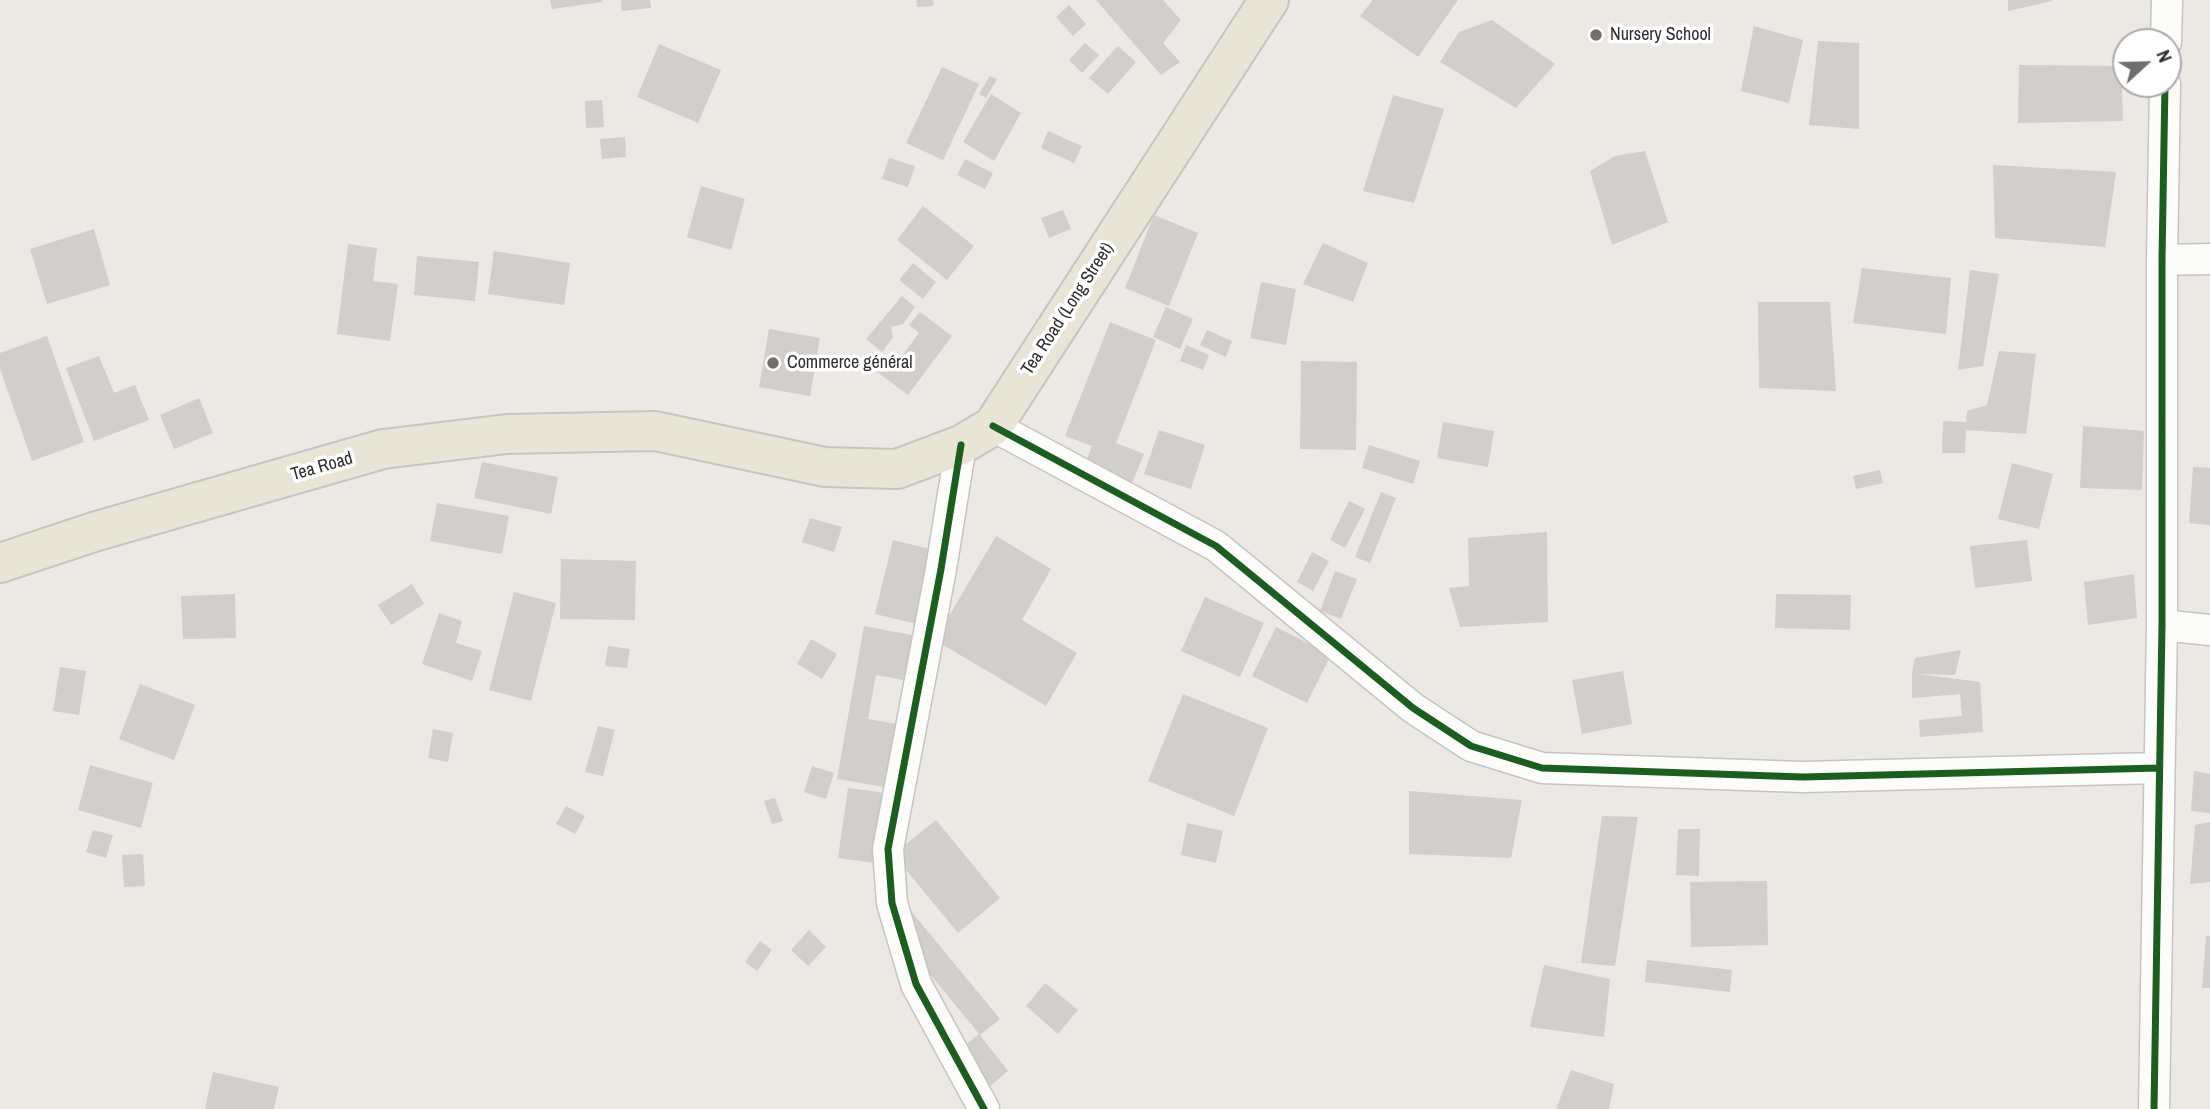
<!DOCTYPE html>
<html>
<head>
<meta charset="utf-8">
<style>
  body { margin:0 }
  #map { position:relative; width:2210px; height:1109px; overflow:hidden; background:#ece8e4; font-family:"Archivo Narrow",sans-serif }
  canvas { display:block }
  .north { position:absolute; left:2112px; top:28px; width:70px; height:70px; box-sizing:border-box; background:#fff; border:2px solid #ababab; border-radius:50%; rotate:68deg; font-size:19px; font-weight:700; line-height:28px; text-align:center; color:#2e2e2e }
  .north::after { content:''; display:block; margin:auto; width:24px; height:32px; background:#706f6e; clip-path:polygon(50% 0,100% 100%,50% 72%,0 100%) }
</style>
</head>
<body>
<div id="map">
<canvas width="2210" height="1109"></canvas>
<div class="north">N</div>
</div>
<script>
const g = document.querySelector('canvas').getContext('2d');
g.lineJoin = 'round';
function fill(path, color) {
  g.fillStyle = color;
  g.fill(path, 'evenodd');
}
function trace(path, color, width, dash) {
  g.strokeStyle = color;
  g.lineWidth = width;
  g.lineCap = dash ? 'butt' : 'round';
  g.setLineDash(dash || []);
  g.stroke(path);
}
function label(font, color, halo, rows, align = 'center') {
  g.font = font + ' "Archivo Narrow",sans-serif';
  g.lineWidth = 7;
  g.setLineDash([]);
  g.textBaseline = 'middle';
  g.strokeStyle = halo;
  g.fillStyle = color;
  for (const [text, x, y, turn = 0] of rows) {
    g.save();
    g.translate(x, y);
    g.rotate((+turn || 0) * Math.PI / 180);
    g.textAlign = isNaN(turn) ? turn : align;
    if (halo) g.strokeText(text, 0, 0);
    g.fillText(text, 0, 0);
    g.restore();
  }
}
const building = new Path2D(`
  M550,0h52v2l-50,7z
  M621,0h29l1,8 -29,3z
  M916,0h17l1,6 -17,1z
  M1096,0h67l18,20 -18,23 17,19 -19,13z
  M1373,0h85l-40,57 -58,-41z
  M2008,0h44v1l-44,10z
  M1069,5l17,19 -13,12 -17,-19z
  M1492,20l63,44 -39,44 -76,-46 19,-30z
  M1754,26l49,14 -14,63 -48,-12z
  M1818,41l41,2v86l-50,-4z
  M1085,43l14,12 -17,18 -13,-13z
  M659,44l62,26 -23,53 -61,-26z
  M1118,46l18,16 -28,32 -19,-16z
  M2019,65l102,1 2,55 -105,2z
  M942,67l37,17 -36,76 -37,-17z
  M990,76l7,3 -11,19 -7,-4z
  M991,94l30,19 -27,48 -31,-19z
  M1393,95l51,14 -30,94 -51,-12z
  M602,100l2,27 -18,1 -1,-27z
  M1048,131l34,15 -8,17 -33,-15z
  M625,137l1,20 -24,2 -2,-20z
  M1645,151l23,71 -56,23 -22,-74 25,-15z
  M889,158l26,8 -7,21 -26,-8z
  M965,159l28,14 -8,16 -28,-14z
  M1993,165l123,7 -11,75 -110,-9z
  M701,186l44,13 -14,51 -44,-13z
  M923,206l51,40 -27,34 -50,-40z
  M1063,210l8,19 -22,9 -8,-20z
  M1154,215l44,18 -29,73 -44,-18z
  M94,229l16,56 -63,19 -17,-55z
  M1323,243l45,20 -15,39 -50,-18z
  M348,244l29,4 -4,33 25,3 -8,57 -53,-7z
  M494,251l76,12 -6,42 -76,-11z
  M417,256l62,6 -4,39 -61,-6z
  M913,263l23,19 -13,17 -24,-19z
  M1862,268l89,10 -5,56 -93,-11z
  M1970,270l29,4 -16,92 -25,4z
  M1261,282l35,7 -10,56 -36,-7z
  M902,296l13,11 -12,17 -12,3 2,10 -11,15 -16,-13z
  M1758,302h72l6,89 -77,-3z
  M1166,307l27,12 -13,30 -27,-12z
  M920,312l32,24 -44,59 -32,-24 11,-14 9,7 23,-31 -10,-8z
  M1110,322l46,18 -40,103 28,11 -14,34 -47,-19 9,-23 -27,-10z
  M769,329l51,9 -10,58 -51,-9z
  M1207,330l25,11 -6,16 -26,-12z
  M47,336l37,106 -52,19 -32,-92v-16z
  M1186,345l23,10 -6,15 -23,-9z
  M1999,351l37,3 -10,80 -60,-4 -1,23h-23l1,-32 23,1 1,-11 20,-6z
  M99,356l15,37 21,-8 14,35 -55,21 -28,-73z
  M1301,361l56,1 -1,88 -56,-1z
  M199,398l14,35 -39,16 -14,-34z
  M1443,422l51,9 -6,36 -51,-9z
  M2083,426l61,5 -2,59 -62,-2z
  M1159,430l46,15 -14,44 -47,-15z
  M1369,445l51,16 -7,23 -51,-16z
  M482,462l76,15 -7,37 -77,-16z
  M2012,463l41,11 -14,55 -41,-10z
  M2193,467l17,1v57l-21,-2z
  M1880,470l3,13 -27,6 -3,-13z
  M1381,492l15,6 -26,65 -15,-6z
  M1349,501l16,8 -20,39 -15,-8z
  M437,503l72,13 -7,38 -72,-13z
  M810,518l32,9 -8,25 -32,-10z
  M1547,532l1,90 -88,5 -11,-39 20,-2 -1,-48z
  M996,536l55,33 -29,51 55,33 -31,53 -111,-66z
  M893,540l41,10 -17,74 -42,-10z
  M2027,540l5,41 -57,7 -5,-42z
  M1312,552l17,9 -16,30 -16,-9z
  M561,559l75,2 -1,59 -75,-1z
  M1335,571l22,8 -16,40 -21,-8z
  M2134,574l3,44 -49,7 -4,-43z
  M412,584l12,20 -33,21 -13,-20z
  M514,592l42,11 -25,98 -42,-11z
  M235,594l1,44 -53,1 -2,-43z
  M1776,594l75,1 -1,35 -75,-2z
  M1205,597l59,26 -24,54 -59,-26z
  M439,613l23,8 -6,22 26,8 -10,30 -50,-17z
  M864,626l53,10 -8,45 -33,-6 -8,44 34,6 -11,63 -54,-9z
  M1276,627l55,28 -24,48 -55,-27z
  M811,639l26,15 -15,25 -25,-15z
  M608,646l22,3 -3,19 -22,-2z
  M1961,650l-6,25 -37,-1 62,8 3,50 -63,5 -1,-17 43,-4 -2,-22 -48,4v-25l3,-15z
  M60,667l26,4 -7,44 -26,-4z
  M1623,671l9,53 -50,10 -10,-54z
  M140,684l55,21 -21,55 -55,-21z
  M1183,694l85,34 -34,88 -86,-35z
  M598,726l17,4 -12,46 -18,-4z
  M433,729l20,4 -5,29 -20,-4z
  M90,765l63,18 -12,45 -63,-18z
  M812,766l22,7 -8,26 -22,-7z
  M2194,771l16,3v39l-19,-2z
  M848,788l37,5 -10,70 -37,-5z
  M1409,791l113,9 -11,58 -102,-4z
  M775,798l8,23 -11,3 -8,-23z
  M566,806l19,10 -10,18 -19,-10z
  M1602,816l36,1 -23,149 -34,-3z
  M936,820l64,78 -42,35 -65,-79z
  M2210,822v60l-20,2 5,-59z
  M1187,823l36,8 -7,32 -35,-8z
  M1678,829h22l-1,47 -23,-1z
  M93,830l20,5 -7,23 -20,-6z
  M143,854l2,32 -21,1 -2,-32z
  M1767,881l1,64 -77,2 -1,-65z
  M902,900l98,119 -20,16 -97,-118z
  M809,930l17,17 -18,19 -17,-16z
  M2206,936h4v52h-8z
  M760,941l12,9 -15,21 -12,-9z
  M1647,960l85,10 -2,22 -85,-10z
  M1544,965l66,14 -6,58 -74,-10z
  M1045,983l33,27 -20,24 -32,-28z
  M979,1034l29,37 -26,22 -30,-37z
  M1571,1070l43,14 -5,25h-53z
  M213,1072l66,15 -5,22h-69z`);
const minor = new Path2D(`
  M2166,42l1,-42
  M2162,260l48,-1
  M993,426l223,120 197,162 58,38 71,22 261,9 355,-9
  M961,445l-20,124 -53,280 4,54 24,81 68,125
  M2162,625l48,5
  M2154,1109l8,-484v-365l3,-176`);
const primary = new Path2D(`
  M0,563l97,-32 286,-82 124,-15 148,-3 170,36 72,2 64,-24 32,-19 276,-426`);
const cycleway = new Path2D(`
  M993,426l223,120 197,162 58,38 71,22 261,9 355,-9
  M961,445l-20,124 -53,280 4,54 24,81 68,125
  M2154,1109l8,-484v-365l3,-176`);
const markers = [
  [1596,35,7,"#706f6e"],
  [773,363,7,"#706f6e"]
];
const poiNames = [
  ["Nursery School",1610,35],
  ["Commerce général",787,363]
];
const streetNames = [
  ["Tea Road (Long Street)",1068,309,-57],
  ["Tea Road",322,467,-16]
];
fill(building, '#d1cecb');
trace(minor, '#c5c4c5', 33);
trace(primary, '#c6c5c4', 42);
trace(minor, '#fcfcfb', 30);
trace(primary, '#e8e4d6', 38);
trace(cycleway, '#1b5e20', 7);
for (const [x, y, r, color] of markers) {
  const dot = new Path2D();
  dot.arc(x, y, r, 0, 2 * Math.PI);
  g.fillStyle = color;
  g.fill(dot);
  trace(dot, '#fff', 2.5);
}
label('18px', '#2e2e2e', '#fff', poiNames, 'left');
label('18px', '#2e2e2e', '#fff', streetNames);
</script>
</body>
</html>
